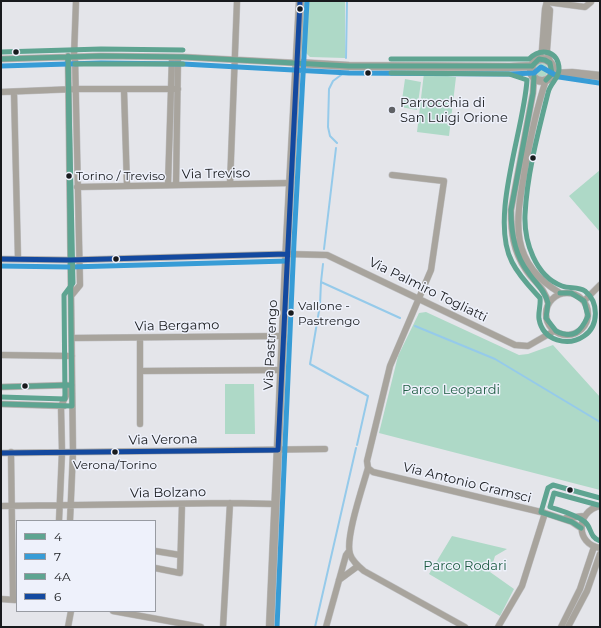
<!DOCTYPE html>
<html>
<head>
<meta charset="utf-8">
<style>
  body { margin:0 }
  #map { position:relative; width:601px; height:628px; overflow:hidden; background:#e4e5ea; font-family:Montserrat,sans-serif }
  canvas { display:block }
  .frame { position:absolute; inset:0; border:2px solid #181a1d; pointer-events:none }
  .legend { position:absolute; left:16px; top:520px; width:140px; height:92px; box-sizing:border-box; background:#eef1fb; border:1px solid #989ba2; margin:0; padding:5px 7px; list-style:none; font-size:12px; color:#181a1d }
  .legend li { display:flex; align-items:center; gap:8px; height:20px }
  .legend b { width:20px; border:1px solid #989ba2 }
</style>
</head>
<body>
<div id="map">
<canvas width="601" height="628"></canvas>
<div class="frame"></div>
<ul class="legend">
<li><b style="height:5px;background:#5ea491"></b>4</li>
<li><b style="height:5px;background:#379cd6"></b>7</li>
<li><b style="height:5px;background:#5ea491"></b>4A</li>
<li><b style="height:5px;background:#13499f"></b>6</li>
</ul>
</div>
<script>
const g = document.querySelector('canvas').getContext('2d');
g.lineJoin = 'round';
function fill(path, color) {
  g.fillStyle = color;
  g.fill(path, 'evenodd');
}
function trace(path, color, width, dash) {
  g.strokeStyle = color;
  g.lineWidth = width;
  g.lineCap = dash ? 'butt' : 'round';
  g.setLineDash(dash || []);
  g.stroke(path);
}
function label(font, color, halo, rows, align = 'center') {
  g.font = font + ' Montserrat,sans-serif';
  g.lineWidth = 3;
  g.setLineDash([]);
  g.textBaseline = 'middle';
  g.strokeStyle = halo;
  g.fillStyle = color;
  for (const [text, x, y, turn = 0] of rows) {
    g.save();
    g.translate(x, y);
    g.rotate((+turn || 0) * Math.PI / 180);
    g.textAlign = isNaN(turn) ? turn : align;
    if (halo) g.strokeText(text, 0, 0);
    g.fillText(text, 0, 0);
    g.restore();
  }
}
const green = new Path2D(`
  M303,1h42v57l-35,-1 -9,-9z
  M534 70a7 7 0 1 1 14 0a7 7 0 1 1-14 0Z
  M424,73l32,4 -7,59 -32,-4z
  M405,79l16,3 -4,28 -16,-3z
  M600,170v62l-31,-36z
  M426,312l93,43 9,-1 25,-9 47,52v93l-221,-57 19,-77 21,-43z
  M225,384h29l1,50h-30z
  M452,536l55,13 -12,7 -5,16 24,17 -14,27 -71,-42z`);
const stream = new Path2D(`
  M346,58l1,-57
  M337,143l-7,-7 -2,-9 1,-38 4,-8 12,-9
  M324,249l12,-101
  M323,264l-2,18 79,36
  M321,282l-1,23 -10,59 58,32 -11,49
  M415,326l80,33 105,63
  M315,627l41,-179`);
const minor = new Path2D(`
  M547,2l38,5 6,-5
  M547,7l3,3 -3,40 3,12
  M68,56l5,396 -3,69
  M74,56l2,-55
  M1,59l100,-3 82,1 114,6
  M539,59l3,-9 3,-41 2,-8
  M534,77l-1,16 -22,117c0,22 2,41 15,60 7,11 20,19 22,33
  M546,80c-9,27 -15,55 -20,83 -9,54 -21,97 34,130
  M124,90l3,96
  M1,92l75,-3h102
  M14,92l4,167
  M392,175l52,6 -13,89 -41,96 -23,95 1,7c-5,18 -23,70 -18,86 2,7 8,12 14,17l101,56
  M230,184l7,-183
  M168,185l4,-128
  M176,185l2,-128
  M77,187l214,-4
  M1,259l69,1 217,-6 40,1 188,90 13,1 26,-15
  M546 314a21 21 0 1 1 42 0a21 21 0 1 1-42 0Z
  M71,296l9,-11 -5,-228
  M584,301l16,-16
  M72,338l212,-2
  M1,355l71,1
  M140,371l142,-1
  M1,387l71,-2
  M1,404l63,2
  M140,424v-86
  M11,452l2,147
  M1,453l324,-4
  M368,468l5,4 172,41 27,9 9,6
  M1,506l229,-3 46,1
  M600,506c-24,5 -25,38 0,42
  M566,518l18,-2
  M59,521l3,-69 -1,-46 10,-20
  M155,551l25,4
  M155,568l25,5 2,-69
  M339,580l19,-14
  M1,599l14,1
  M113,611l88,16
  M68,627l3,-16
  M223,627l7,-124
  M326,627l20,-72 3,-4
  M498,627l24,-41 23,-73
  M561,627l19,-38 14,-42
  M568,627l19,-36 13,-37`);
const tertiary = new Path2D(`
  M531 70a11 11 0 1 1 22 0a11 11 0 1 1-22 0Z
  M297,63l52,3 161,1 22,-1
  M552,74l20,-1 28,3
  M270,627l17,-385 13,-241`);
const bus1 = new Path2D(`
  M1,59l100,-3 82,1 166,9h183
  M532,66l7,-7 6,1 5,3 2,11 -6,6
  M534,77l-1,16 -22,117c0,22 3,44 17,62 7,11 17,18 20,31
  M548,303l-2,15 10,13c18,9 25,0 32,-15l-4,-15 -13,-8h-11
  M1,387l71,-2
  M1,404l71,2 -4,-350
  M541,512l7,-24 5,-3 47,13
  M541,512l31,10 9,6`);
const bus2 = new Path2D(`
  M1,66l100,-3 82,1 166,9 161,1 24,-1 7,-6 18,10 40,6
  M1,266l69,1 217,-6
  M277,627l17,-385 13,-241`);
const bus3 = new Path2D(`
  M1,52l100,-3 82,1
  M75,64h108
  M391,73l118,1 18,6c-3,50 -38,138 -15,182 7,14 18,25 28,36 1,7 -2,14 -1,21 4,22 29,28 45,17 15,-10 15,-34 1,-45 -7,-5 -15,-2 -23,-5 -27,-10 -38,-45 -37,-71 2,-41 13,-82 23,-122 2,-10 11,-14 11,-24 0,-18 -18,-22 -30,-10h-138
  M1,397l64,2 -1,-104 9,-12 -5,-226
  M598,505l-44,-12 -4,14c12,4 25,7 35,15 7,6 4,15 15,19`);
const bus4 = new Path2D(`
  M1,259l69,1 217,-6
  M1,453l277,-3 22,-449`);
const markers = [
  [300,9,3.5,"#181a1d"],
  [16,52,3.5,"#181a1d"],
  [368,73,3.5,"#181a1d"],
  [392,110,4,"#5f6165"],
  [533,158,3.5,"#181a1d"],
  [69,176,3.5,"#181a1d"],
  [116,259,3.5,"#181a1d"],
  [291,313,3.5,"#181a1d"],
  [25,386,3.5,"#181a1d"],
  [115,452,3.5,"#181a1d"],
  [570,490,3.5,"#181a1d"]
];
const busNames = [
  ["Torino / Treviso",76,176],
  ["Vallone -",298,306],
  ["Pastrengo",298,321],
  ["Verona/Torino",115,465,"center"]
];
const poiNames = [
  ["Parrocchia di",400,103],
  ["San Luigi Orione",400,118]
];
const streetNames = [
  ["Via Treviso",216,174,-1],
  ["Via Palmiro Togliatti",428,290,26],
  ["Via Bergamo",177,326,-1],
  ["Via Pastrengo",271,345,-87],
  ["Via Verona",163,440,-1],
  ["Via Antonio Gramsci",467,483,14],
  ["Via Bolzano",168,493,-1]
];
const parkNames = [
  ["Parco Leopardi",451,390],
  ["Parco Rodari",465,566]
];
fill(green, '#aed9c7');
trace(stream, '#95caea', 2);
trace(minor, '#c0c1c4', 7);
trace(tertiary, '#c0c1c4', 9);
trace(minor, '#a8a49d', 6);
trace(tertiary, '#a8a49d', 8);
trace(bus1, '#5ea491', 5);
trace(bus2, '#379cd6', 5);
trace(bus3, '#5ea491', 5);
trace(bus4, '#13499f', 5);
for (const [x, y, r, color] of markers) {
  const dot = new Path2D();
  dot.arc(x, y, r, 0, 2 * Math.PI);
  g.fillStyle = color;
  g.fill(dot);
  trace(dot, '#eef1fb', 1.5);
}
label('12px', '#181a1d', '#eef1fb', busNames, 'left');
label('13px', '#181a1d', '#eef1fb', poiNames, 'left');
label('13px', '#181a1d', '#eef1fb', streetNames);
label('13px', '#205e45', '#eef1fb', parkNames);
</script>
</body>
</html>
